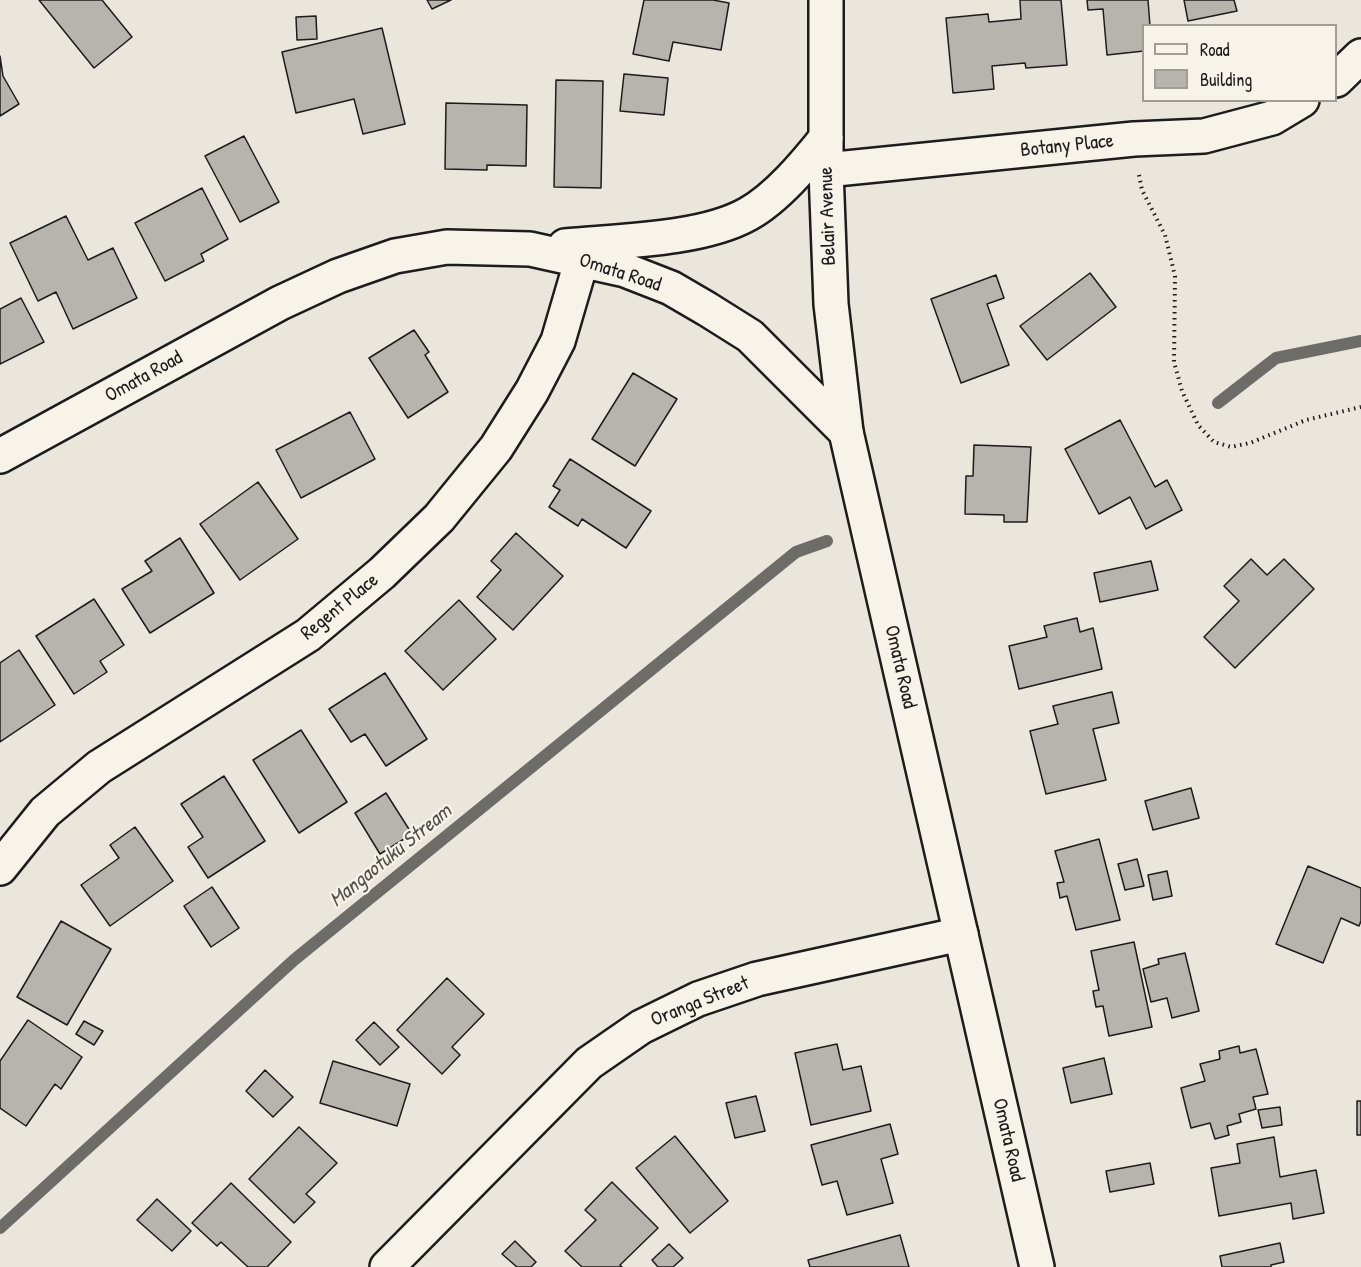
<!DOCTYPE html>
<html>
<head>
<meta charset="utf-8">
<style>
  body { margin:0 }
  #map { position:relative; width:1361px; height:1267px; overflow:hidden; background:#eae6dc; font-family:"Patrick Hand",sans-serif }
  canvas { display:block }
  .legend { position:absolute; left:1142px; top:24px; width:195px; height:78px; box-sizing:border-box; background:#f7f3e8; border:2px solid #9f9d96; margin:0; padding:8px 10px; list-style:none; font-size:18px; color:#1c1c1c }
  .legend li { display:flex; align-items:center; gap:12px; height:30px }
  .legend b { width:30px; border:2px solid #9f9d96 }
</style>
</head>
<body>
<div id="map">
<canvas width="1361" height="1267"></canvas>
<ul class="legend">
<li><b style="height:8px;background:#f7f3e8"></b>Road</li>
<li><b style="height:16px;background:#b6b4ac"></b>Building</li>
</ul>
</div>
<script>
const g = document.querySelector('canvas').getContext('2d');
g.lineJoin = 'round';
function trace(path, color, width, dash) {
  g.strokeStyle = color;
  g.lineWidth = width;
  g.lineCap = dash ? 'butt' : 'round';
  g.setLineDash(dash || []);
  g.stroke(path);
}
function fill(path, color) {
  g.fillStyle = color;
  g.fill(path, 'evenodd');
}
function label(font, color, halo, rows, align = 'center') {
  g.font = font + ' "Patrick Hand",sans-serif';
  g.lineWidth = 4.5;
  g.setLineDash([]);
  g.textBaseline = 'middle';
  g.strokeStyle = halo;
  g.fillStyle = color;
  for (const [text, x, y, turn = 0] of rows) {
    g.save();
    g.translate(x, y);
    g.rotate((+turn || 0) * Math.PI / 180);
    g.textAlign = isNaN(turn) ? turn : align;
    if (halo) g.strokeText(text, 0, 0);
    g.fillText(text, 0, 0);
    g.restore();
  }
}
const stream = new Path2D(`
  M1218,403l58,-45 85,-17
  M0,1228l294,-268 502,-408 31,-11`);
const building = new Path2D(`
  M39,0h63l30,37 -38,31z
  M427,0h24l-19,9z
  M644,0h69l16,3 -8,47 -48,-8 -4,19 -36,-7z
  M1020,0h41l6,65 -41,3 -1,-5 -33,3 2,23 -41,4 -7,-75 42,-4 1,8 32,-3z
  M1087,0h61l2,26h-6v25l-37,4 -4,-46 -15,1z
  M1184,0h50l3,11 -49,10z
  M316,16l1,23 -20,1 -1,-23z
  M382,28l23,96 -42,10 -9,-35 -58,14 -14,-61z
  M0,56l3,20 16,28 -19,12z
  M624,74l44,4 -4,37 -44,-4z
  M556,80l47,1 -2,107 -47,-1z
  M446,103l81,2 -1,61 -39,-1v5l-42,-1z
  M244,136l35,66 -39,20 -35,-66z
  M202,188l26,51 -27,15 3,7 -39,20 -30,-58z
  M66,216l22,44 25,-12 24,50 -64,31 -17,-37 -18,9 -28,-58z
  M1090,273l26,34 -69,53 -27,-34z
  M996,275l8,23 -17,6 22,61 -48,18 -30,-84z
  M21,298l23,44 -44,22v-55z
  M414,330l15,22 -4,3 23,37 -40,26 -39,-60z
  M633,373l44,26 -42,67 -43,-27z
  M350,412l25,47 -74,39 -25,-48z
  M1120,420l35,67 12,-7 15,30 -36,19 -16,-32 -31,17 -34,-65z
  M974,445l57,2 -4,75h-23v-7l-39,-1 1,-38h7z
  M570,459l81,52 -25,37 -44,-29 -4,7 -29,-19 11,-17 -7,-4z
  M258,482l40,57 -58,41 -40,-56z
  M516,533l47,43 -50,54 -36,-33 24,-27 -10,-9z
  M180,538l34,55 -64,40 -28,-44 30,-18 -7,-10z
  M1251,559l16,16 17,-16 30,30 -79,79 -31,-31 35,-36 -15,-15z
  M1151,561l7,29 -58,12 -6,-29z
  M94,599l30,46 -24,16 7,11 -33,22 -38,-58z
  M459,600l37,39 -53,51 -38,-39z
  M1077,618l3,14 13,-4 9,41 -83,20 -10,-43 38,-9 -3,-11z
  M19,650l36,55 -55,37v-79z
  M385,673l42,66 -41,27 -21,-32 -14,8 -22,-33z
  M1112,692l7,31 -26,6 13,51 -60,14 -16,-63 28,-7 -5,-18z
  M301,730l46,72 -48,31 -46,-73z
  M224,776l41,65 -57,37 -20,-31 15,-10 -22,-33z
  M1191,788l8,30 -46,12 -8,-29z
  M386,793l26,41 -32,20 -25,-41z
  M135,827l38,54 -63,45 -29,-41 38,-27 -9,-13z
  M1099,839l21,81 -44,10 -9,-34 -7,2 -3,-15 7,-1 -9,-31z
  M1137,859l7,27 -19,4 -7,-26z
  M1308,866l53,22v33l-2,5 -18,-8 -18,45 -47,-19z
  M1167,871l5,25 -19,4 -5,-25z
  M212,887l27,41 -28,19 -27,-41z
  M61,921l50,28 -44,76 -50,-28z
  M1134,942l18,85 -43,9 -6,-30 -7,1 -3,-16 6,-1 -8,-39z
  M1185,953l14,58 -27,7 -5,-20 -16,4 -8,-33 16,-5 -1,-5z
  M447,978l37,36 -32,33 8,8 -18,19 -45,-44z
  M28,1020l54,37 -21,32 -6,-5 -29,42 -26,-18v-47z
  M84,1021l19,10 -9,14 -18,-11z
  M374,1022l25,25 -19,18 -24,-25z
  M837,1044l6,26 18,-4 10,45 -60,14 -16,-72z
  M1239,1046l1,7 16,-4 12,45 -15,3 3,12 -17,5 2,8 -14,4 2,9 -14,4 -5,-16 -19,5 -10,-40 24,-7 -5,-17 20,-5 -1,-8z
  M1104,1058l8,36 -41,9 -8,-35z
  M333,1061l77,23 -13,42 -77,-23z
  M265,1070l28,27 -20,20 -27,-26z
  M756,1096l9,35 -30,7 -9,-35z
  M1357,1101h4v34h-4z
  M1280,1107l2,18 -20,3 -4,-18z
  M890,1124l8,30 -17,5 12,44 -46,12 -10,-34 -15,4 -11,-40z
  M299,1127l38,36 -31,31 9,8 -21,21 -45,-44z
  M675,1136l53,65 -38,32 -54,-65z
  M1274,1137l6,40 36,-7 8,43 -31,6 -2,-16 -72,13 -8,-48 29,-5 -3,-19z
  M1150,1163l4,21 -44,8 -4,-21z
  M612,1182l46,46 -38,37 2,2h-40l-17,-16 31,-31 -11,-10z
  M231,1183l60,59 -24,25h-19l-27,-25 -4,4 -25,-23z
  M157,1199l34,32 -19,20 -35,-31z
  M900,1235l9,32h-99l-2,-7z
  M515,1241l21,21 -5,5h-14l-15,-13z
  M1280,1243l4,19 -13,3v2h-49l-2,-11z
  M669,1244l14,14 -10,9h-15l-6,-7z`);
const path = new Path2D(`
  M1139,175l3,15 23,45 10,41 -1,86 8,29 16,34 16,17 17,5 19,-4 56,-23 55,-13`);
const minor = new Path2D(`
  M826,0v170l5,134 15,128
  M1336,80l25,-24
  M826,170l308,-31 70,-3 68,-18 30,-18
  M0,868l45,-56 54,-45 209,-132 74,-62 57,-55 57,-70 36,-57 26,-50 24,-82
  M387,1267l202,-204 52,-36 57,-28 59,-20 204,-45`);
const secondary = new Path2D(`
  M565,246c53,-5 137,-6 183,-32 29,-16 58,-51 78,-76
  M0,456l280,-153 58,-27 57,-20 52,-9 83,2 95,21 46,18 36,21 43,27 96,96 191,835`);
const streetNames = [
  ["Botany Place",1067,146,-6],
  ["Belair Avenue",828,216,-92],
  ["Omata Road",620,273,18],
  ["Omata Road",144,377,-29],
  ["Regent Place",340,607,-39],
  ["Omata Road",900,667,77],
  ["Oranga Street",700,1002,-22],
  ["Omata Road",1008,1140,77]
];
const waterNames = [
  ["Mangaotuku Stream",391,856,-39]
];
trace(stream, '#6d6c68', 12);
fill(building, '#b6b4ac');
trace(building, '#1c1c1c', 1.5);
trace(minor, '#1c1c1c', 38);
trace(secondary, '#1c1c1c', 38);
trace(path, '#1c1c1c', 4, [1.5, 4.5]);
trace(minor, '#f7f3e8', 33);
trace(secondary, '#f7f3e8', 33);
label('20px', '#1c1c1c', '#f7f3e8', streetNames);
label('italic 21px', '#52514e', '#f7f3e8', waterNames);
</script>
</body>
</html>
